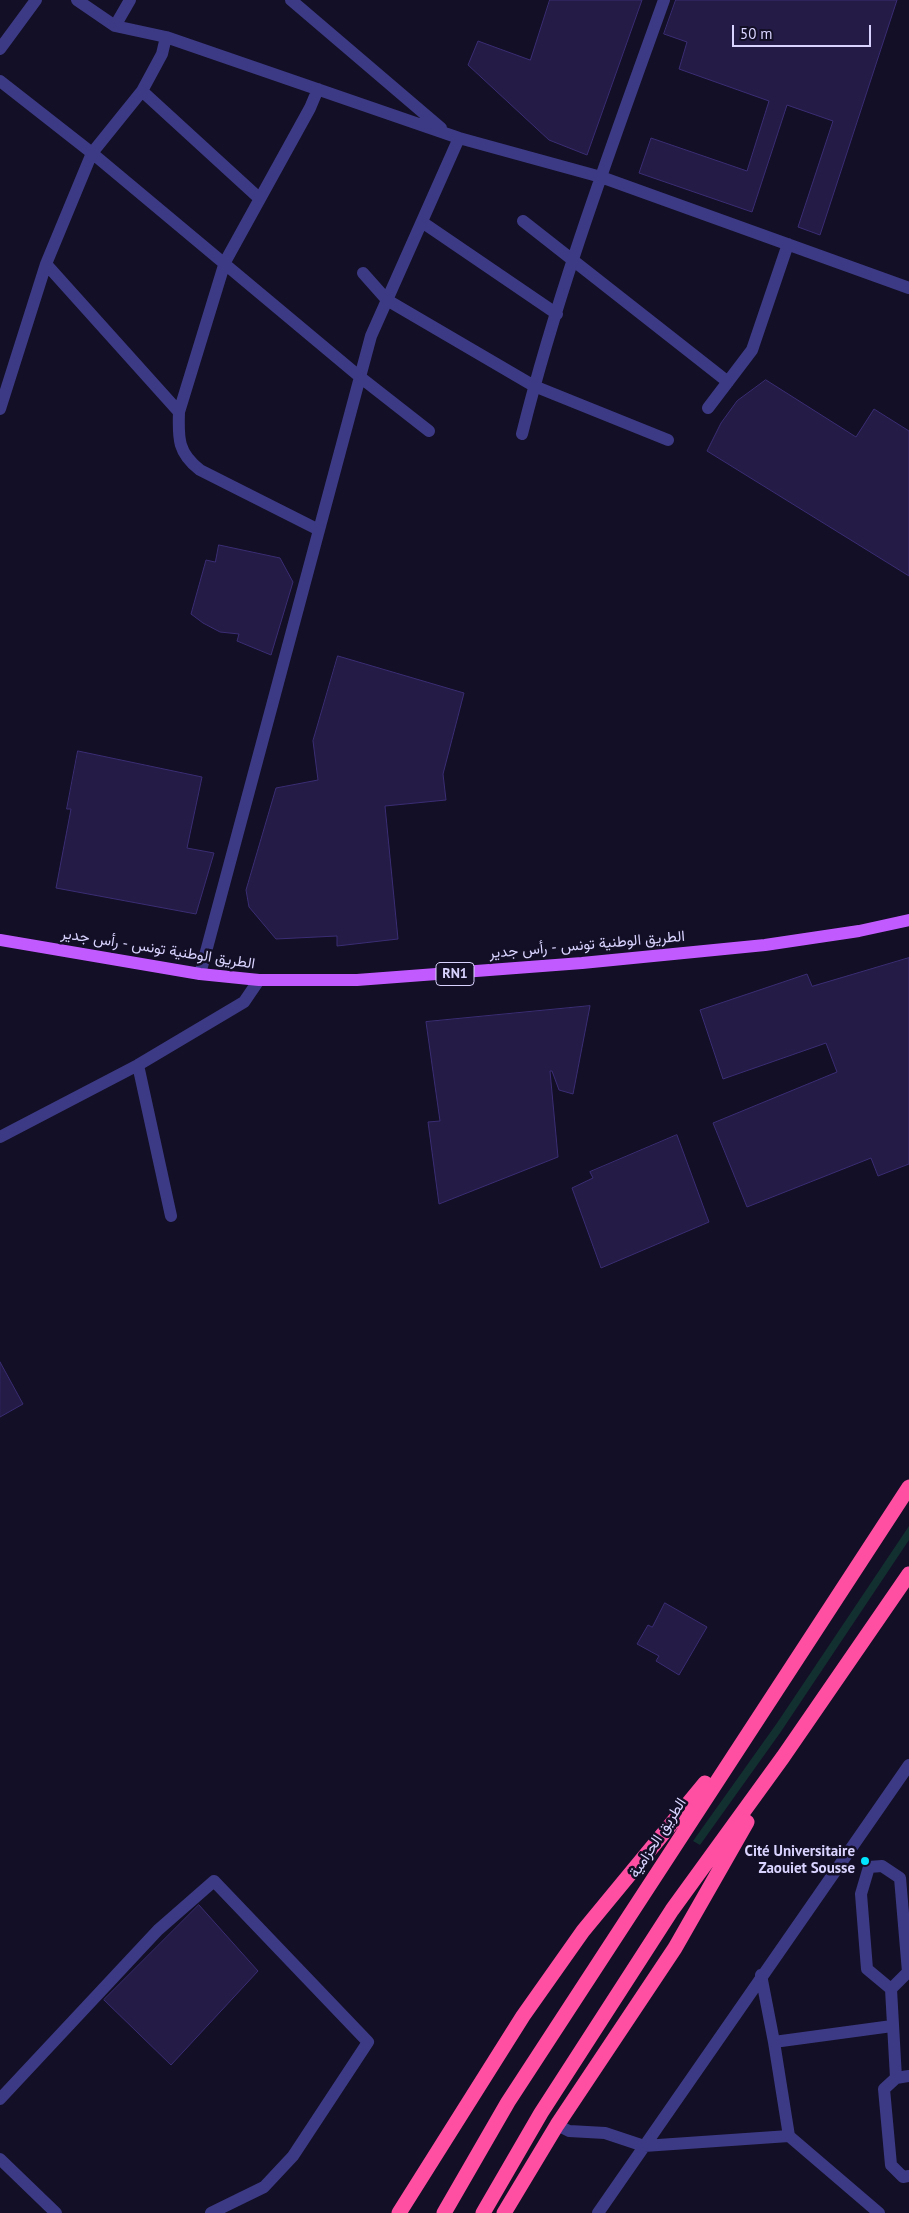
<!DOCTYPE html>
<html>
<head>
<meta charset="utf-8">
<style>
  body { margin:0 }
  #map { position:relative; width:909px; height:2213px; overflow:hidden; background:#130f26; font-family:"PT Sans",sans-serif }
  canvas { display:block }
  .scale { position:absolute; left:732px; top:25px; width:139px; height:22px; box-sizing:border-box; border:2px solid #d9d4ff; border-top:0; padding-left:6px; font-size:15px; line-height:18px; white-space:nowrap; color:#d9d4ff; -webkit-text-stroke:4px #130f26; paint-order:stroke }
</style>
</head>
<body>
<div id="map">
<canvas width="909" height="2213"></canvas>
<div class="scale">50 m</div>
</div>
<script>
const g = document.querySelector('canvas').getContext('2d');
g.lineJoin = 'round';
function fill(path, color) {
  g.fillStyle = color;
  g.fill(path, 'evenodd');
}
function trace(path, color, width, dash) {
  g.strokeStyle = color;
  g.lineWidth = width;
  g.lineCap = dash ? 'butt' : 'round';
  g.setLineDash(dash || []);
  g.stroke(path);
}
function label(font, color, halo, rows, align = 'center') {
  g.font = font + ' "PT Sans",Vazirmatn,sans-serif';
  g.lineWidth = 5;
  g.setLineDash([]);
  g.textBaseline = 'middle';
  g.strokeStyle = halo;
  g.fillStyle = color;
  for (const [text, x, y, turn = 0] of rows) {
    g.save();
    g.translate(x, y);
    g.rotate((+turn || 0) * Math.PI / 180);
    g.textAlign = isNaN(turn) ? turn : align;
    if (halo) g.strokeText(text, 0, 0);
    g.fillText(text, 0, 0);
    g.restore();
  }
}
const green = new Path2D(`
  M909,1526v14l-129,193 -80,112 -7,-4 84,-118z`);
const building = new Path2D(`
  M550,0h92l-55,155 -38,-15 -81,-75 10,-24 52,19z
  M676,0h221l-77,235 -22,-8 35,-106 -46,-16 -35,107 -113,-39 12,-35 96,33 22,-70 -90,-32 8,-27 -23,-8z
  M766,380l90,57 18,-28 35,22v145l-202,-125 14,-28 16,-22z
  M219,545l61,13 13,24 -22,73 -34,-14 2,-7 -19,-2 -17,-9 -12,-9 15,-54 9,2z
  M338,656l126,37 -21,81 3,26 -61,6 13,133 -61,7v-10l-61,3 -27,-32 -3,-17 30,-102 42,-8 -5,-39z
  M78,751l124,26 -15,71 27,5 -18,61 -140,-26 15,-79h-4z
  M909,958v206l-31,12 -7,-18 -124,49 -34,-84 124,-51 -11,-29 -103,36 -23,-69 107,-36 5,12z
  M590,1006l-17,88 -14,-4 -7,-19h-2l8,86 -119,47 -11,-82 12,-1 -14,-99z
  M677,1135l32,87 -108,46 -29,-80 21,-10 -3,-6z
  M0,1362l23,42 -23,13z
  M665,1603l42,24 -28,48 -23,-14 3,-5 -22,-12 11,-19 4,2z
  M199,1905l59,66 -87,94 -67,-65z`);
const minor = new Path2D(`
  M77,0l38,26 51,11 293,101 142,39 308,111
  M291,0l150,128
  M115,26l15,-26
  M0,49l36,-49
  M0,81l92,72 268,224 69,54
  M318,89l-8,19 -85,154 -46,150c-1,27 -1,41 21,58l119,60
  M142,91l118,108
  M523,221l205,161
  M422,222l135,92
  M46,264l133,148
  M363,273l24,27 147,86 134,54
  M708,408l44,-58 36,-106
  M0,409l46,-145 46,-111 50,-62 20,-37 4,-17
  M522,434c37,-148 91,-291 142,-434
  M200,974l171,-638 88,-198
  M138,1065l33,151
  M0,1137l138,-72 106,-63 15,-22
  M761,1975l13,67 15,94 90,77
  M891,1989l17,-17 -8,-94 -18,-12 -13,1 -8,27 6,75 24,20 5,89
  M774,2042l118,-16
  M909,2076l-13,2 -12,11 7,76 12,12 6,-1
  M0,2099l158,-169 56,-49 154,161 -75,114 -29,31 -53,26
  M557,2125l12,6 36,2 39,13 145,-10
  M0,2159l56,54
  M598,2213c103,-150 207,-299 311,-448`);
const major = new Path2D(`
  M0,940l200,34 59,6h98l225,-17 183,-18 94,-14 50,-11`);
const highway = new Path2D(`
  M399,2213l124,-197 60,-85 122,-148
  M444,2213l64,-111 401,-615
  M483,2213l58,-100 131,-203 111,-153 126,-183
  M504,2213l53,-88 118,-177 72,-126`);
const markers = [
  [865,1861,5,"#00e5ff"]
];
const shields = [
  [455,974,38]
];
const shieldNames = [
  ["RN1",455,974]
];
const streetNames = [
  ["الطريق الوطنية تونس - رأس جدير",587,945,-5],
  ["الطريق الوطنية تونس - رأس جدير",158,949,9],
  ["الطريق الحزامية",658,1838,-57]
];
const poiNames = [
  ["Cité Universitaire",855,1852],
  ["Zaouiet Sousse",855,1869]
];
fill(green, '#12302f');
fill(building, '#241b47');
trace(building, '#3b2d73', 1);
trace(minor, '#3d3a85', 12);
trace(major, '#c25bff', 12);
trace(highway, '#ff4fa3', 15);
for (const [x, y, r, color] of markers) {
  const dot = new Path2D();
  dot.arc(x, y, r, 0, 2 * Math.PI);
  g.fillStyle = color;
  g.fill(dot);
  trace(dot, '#130f26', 2);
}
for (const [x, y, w] of shields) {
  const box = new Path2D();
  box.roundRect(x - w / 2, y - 11.5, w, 23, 4);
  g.fillStyle = '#130f26';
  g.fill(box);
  trace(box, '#d9d4ff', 1);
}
label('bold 14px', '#d9d4ff', null, shieldNames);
label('15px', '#d9d4ff', '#130f26', streetNames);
label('bold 15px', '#d9d4ff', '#130f26', poiNames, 'right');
</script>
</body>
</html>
